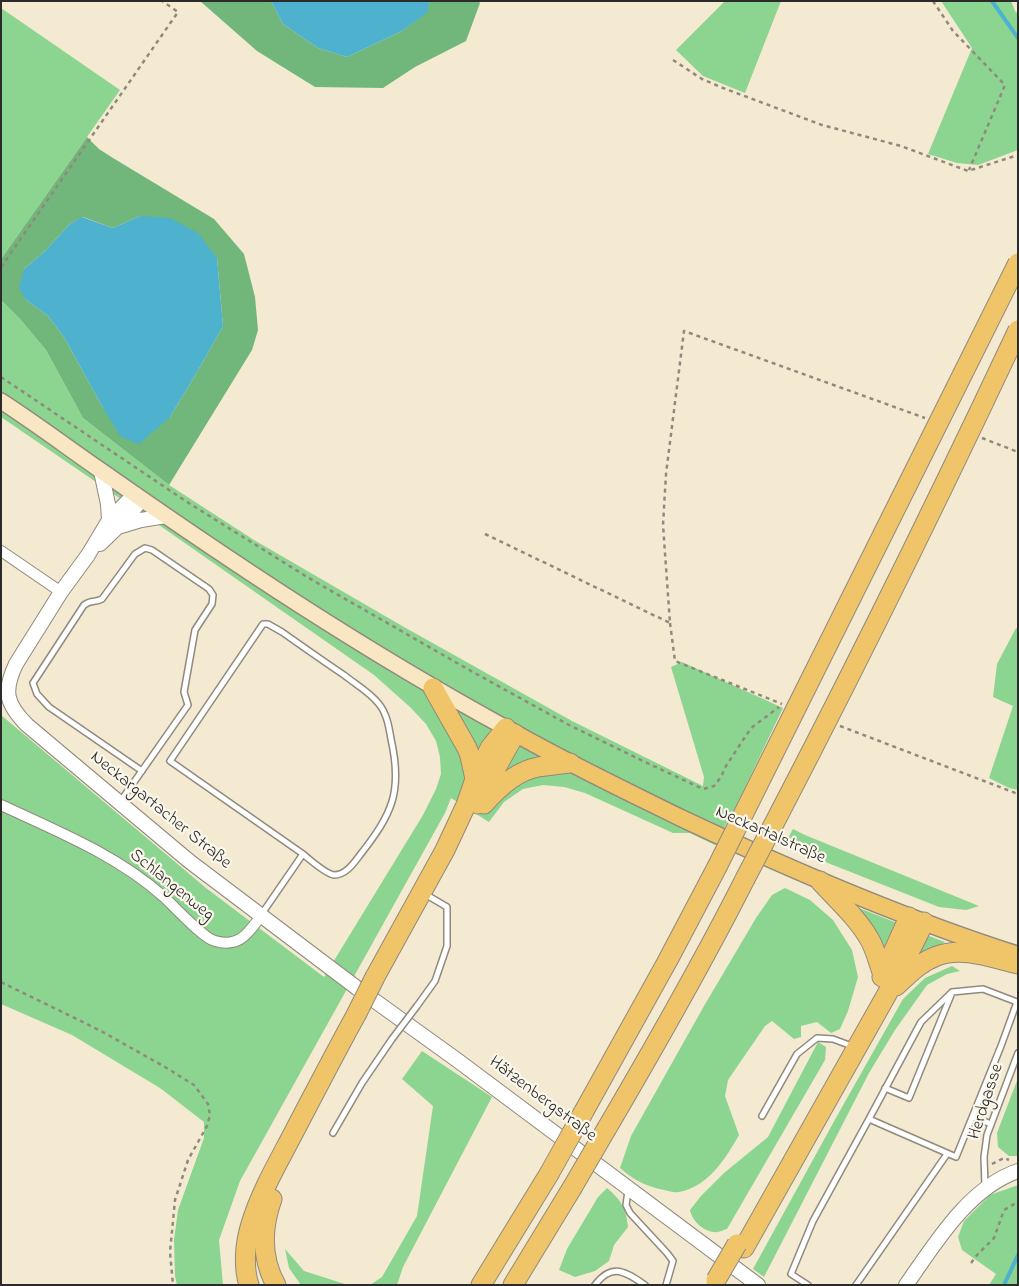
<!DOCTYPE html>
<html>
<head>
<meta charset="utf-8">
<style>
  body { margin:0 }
  #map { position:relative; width:1019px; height:1286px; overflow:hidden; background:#f4e9d1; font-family:"Indie Flower",sans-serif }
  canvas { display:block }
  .frame { position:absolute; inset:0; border:2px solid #2b2b2b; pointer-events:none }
</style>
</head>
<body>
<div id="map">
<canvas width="1019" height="1286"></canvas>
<div class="frame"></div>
</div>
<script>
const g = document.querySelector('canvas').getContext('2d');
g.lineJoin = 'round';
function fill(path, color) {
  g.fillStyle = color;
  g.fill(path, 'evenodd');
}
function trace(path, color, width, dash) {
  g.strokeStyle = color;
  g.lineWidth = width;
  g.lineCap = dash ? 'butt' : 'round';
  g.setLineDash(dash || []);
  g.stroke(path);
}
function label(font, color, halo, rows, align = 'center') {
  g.font = font + ' "Indie Flower",sans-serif';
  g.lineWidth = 4.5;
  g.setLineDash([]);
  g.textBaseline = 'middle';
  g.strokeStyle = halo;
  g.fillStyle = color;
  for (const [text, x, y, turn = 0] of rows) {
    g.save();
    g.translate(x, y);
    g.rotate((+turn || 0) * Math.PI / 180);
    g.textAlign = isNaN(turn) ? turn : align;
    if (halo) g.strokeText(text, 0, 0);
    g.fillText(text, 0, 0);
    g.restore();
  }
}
const green = new Path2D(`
  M725,1h56l-36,92 -42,-17 -27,-26z
  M941,1h70l5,12 2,-2v139l-40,15 -21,-2 -29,-9 44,-106z
  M1,8l119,82 -119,169z
  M1,300l19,19 26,31 37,68 86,67 85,55 150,87 168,94 131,65 1,-9 -33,-110 11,-5 101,46 -45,94 -23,43 -25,-12h-17l-88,-40 -21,-6 -21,-2 -20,4 -19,13 -15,20 -38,-24 -6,15 -205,368 -21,59 4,45h-46l-2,-9 -1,-36 4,-30 26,-72v-16l-44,-34 -88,-53 -71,-31v-289l205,173 118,89 99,-162 13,-26 5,-15 -1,-17 -4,-16 -10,-17 -16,-17 -36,-32 -205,-143 -168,-115z
  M1016,628l2,1v161l-9,-2 -20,-10 24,-72 -20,-9 4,-33z
  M793,829l12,6 174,71 -13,4 -27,-3 -149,-59 -4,-6z
  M785,888l25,12 23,20 19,30 6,27 -10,34 -8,18 -9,4 -14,-11 -16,4v11l-7,2 -22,-18 -7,5 -37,54 -3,16 14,39c-13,23 -31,52 -60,57 -4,1 -10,-1 -15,-2 -19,-4 -30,-10 -44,-22l11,-32 73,-130 52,-88 16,-23z
  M859,908l38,15 -12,29 -26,-43z
  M924,934l21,8 -37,23z
  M952,966l8,5 -13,3 -20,11 -32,45 -26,43 -105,204 -11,-8 84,-153 66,-117 22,-21z
  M818,1042l8,5 -1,13 -98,169c-4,1 -9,4 -13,3 -11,-1 -22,-11 -24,-22l11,-14 23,-23 44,-36z
  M422,1051l70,46 -89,170 -6,18h-27l12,-8 35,-61 16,-110 -31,-27z
  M1018,1078v78h-9l-11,-9 -1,-14z
  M1018,1185v100h-29l7,-11 -34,-24 -4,-13 6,-16 26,-26z
  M607,1188c14,12 19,20 21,39l-14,18 -5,16 -14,10 -20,6 -16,-7 8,-21 31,-52z
  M285,1249l19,22 44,14h-47l-12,-17z`);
const forest = new Path2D(`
  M200,1h71l12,23 35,24 29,9 55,-26 24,-18 4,-12h48l2,2 -14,38 -51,26 -32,21 -68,-1 -58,-36z
  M87,137l12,12 14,9 101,61 30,35 11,43 3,33 -6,20 -83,135 -86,-67 -37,-68 -26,-31 -19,-19v-41zM140,216l77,42 6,68 -26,46 -27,45 -67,-9 -39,-71 -16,-21 -23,-17 -1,-30 20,-17 26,-28 13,-7 30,11z`);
const water = new Path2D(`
  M271,1h159l-3,12 -25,18 -55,26 -29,-9 -35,-24z
  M140,216l30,2 28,15 19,25 6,68 -26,46 -27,45 -31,27 -18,-7 -18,-29 -39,-71 -16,-21 -23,-17 -6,-12 5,-18 20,-17 26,-28 12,-7 31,11z`);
const stream = new Path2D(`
  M992,1l26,37
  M1004,1285l14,-30`);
const path = new Path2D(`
  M933,1l20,30 52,54 -36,85
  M673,60l29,19 21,9 99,37 79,21 67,25 50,-16
  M1,267l177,-255 -16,-11
  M1,377l183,123 123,77 164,94 98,54 76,37 58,27 11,-3 7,-9 5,-11 25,-38 28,-21
  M982,438l36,14
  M485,534l185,89 -7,-98 3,-51 18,-143 241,87
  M670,623l5,38 107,43
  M840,726l178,68
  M1,982l100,49 64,36 29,18 14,19 2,11 -3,11 -19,34 -13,40 -5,52 3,33
  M992,1164l12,-6 5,2
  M971,1263l6,-8 17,-17 10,-28 14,-8`);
const service = new Path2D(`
  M120,802l68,-97 -4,-13 11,-62 17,-26 1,-9 -4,-6 -57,-39 -7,-2 -10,6 -33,45c-7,4 -10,0 -18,6l-51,78 4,11 12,13 93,64
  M261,915l42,-61c7,6 23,20 31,21 12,0 20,-12 26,-20 32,-41 43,-63 31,-116 -2,-12 -4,-25 -12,-35 -9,-12 -24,-20 -35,-29 -21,-14 -42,-29 -62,-43l-14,-8h-5l-93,137 133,93
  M983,989l34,13 -16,44 -45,111 -87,-38 52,-97 31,-30z
  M417,1006l18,-25 12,-35v-39l-17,-10
  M885,1088l24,10 42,-103
  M762,1116l35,-62 20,-16 16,1 16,6
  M973,1117l18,7
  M333,1133l29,-50 30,-44
  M985,1186l-1,-29 3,-22 31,-82
  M628,1191l-2,14 4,8 37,40 6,8 -7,24
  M595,1285c17,-23 31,-13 50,0
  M808,1285l-17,-11 22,-53 56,-102
  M856,1285l91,-131`);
const minor = new Path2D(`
  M1,551l60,41
  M1,805c56,26 116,50 163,92 11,10 39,41 51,44 25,7 33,-8 46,-25`);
const tertiary = new Path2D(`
  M101,471l7,33 1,16
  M135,494l-26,26 -21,35 -27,37 -45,72c-13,27 -10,40 11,61l162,136 168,127 100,72 301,225
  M121,526l20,-6 25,-4
  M100,544l25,-24 17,-21
  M906,1285c29,-41 62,-97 112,-114`);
const secondary = new Path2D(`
  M1,401c34,22 66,46 99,69 131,92 265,181 406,258`);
const primary = new Path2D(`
  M506,728c57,33 116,61 175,90 110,52 221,100 337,137`);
const motorway = new Path2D(`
  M433,688l34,60 3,8 5,23
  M478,804l8,-18 29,-52
  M484,804c14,-16 32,-33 54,-37 11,-2 21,-2 32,-4
  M820,881c17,19 39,38 51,61 5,10 8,22 12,33
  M375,977l70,-127 21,-45 9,-26 15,-31 16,-20
  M882,977l27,-60
  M896,986c12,-11 24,-24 41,-30 25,-10 55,2 81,8
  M583,1113l85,-153 49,-93
  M607,1128c48,-82 95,-164 138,-249
  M272,1199c-10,28 -11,59 4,86
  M744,1248l143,-254c12,-24 26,-47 37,-72
  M249,1285c-6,-19 -4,-42 2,-61 10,-33 28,-63 44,-94 20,-38 40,-77 61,-115
  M481,1285l68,-111
  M513,1285l59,-97`);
const serviceBridge = new Path2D(`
  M392,1039l25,-33`);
const motorwayBridge = new Path2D(`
  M717,867l301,-604
  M745,879c95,-180 186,-364 273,-549
  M356,1015l19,-38
  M549,1174l34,-61
  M572,1188l35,-60
  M716,1280l21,-36`);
const streetNames = [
  ["Neckargartacher Straße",160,811,39],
  ["Neckartalstraße",770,836,24],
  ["Schlangenweg",171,886,39],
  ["Hätzenbergstraße",542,1100,37],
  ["Herdgasse",987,1102,-72]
];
fill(green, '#8cd590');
fill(forest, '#71b67a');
fill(water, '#4eb1cd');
trace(stream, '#4eb1cd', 4);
trace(service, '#908a7e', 8);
trace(minor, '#908a7e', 12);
trace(tertiary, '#908a7e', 16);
trace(secondary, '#908a7e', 18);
trace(primary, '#908a7e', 19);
trace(motorway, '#908a7e', 21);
trace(path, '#908a7e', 2.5, [4, 4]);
trace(service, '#fff', 5);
trace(minor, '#fff', 10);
trace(tertiary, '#fff', 14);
trace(secondary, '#f9e7c3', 15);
trace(primary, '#f0c469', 16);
trace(motorway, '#f0c469', 19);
trace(serviceBridge, '#908a7e', 8, []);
trace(motorwayBridge, '#908a7e', 21, []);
trace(serviceBridge, '#fff', 5);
trace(motorwayBridge, '#f0c469', 19);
label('18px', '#2b2b2b', '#fbf7ec', streetNames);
</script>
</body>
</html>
